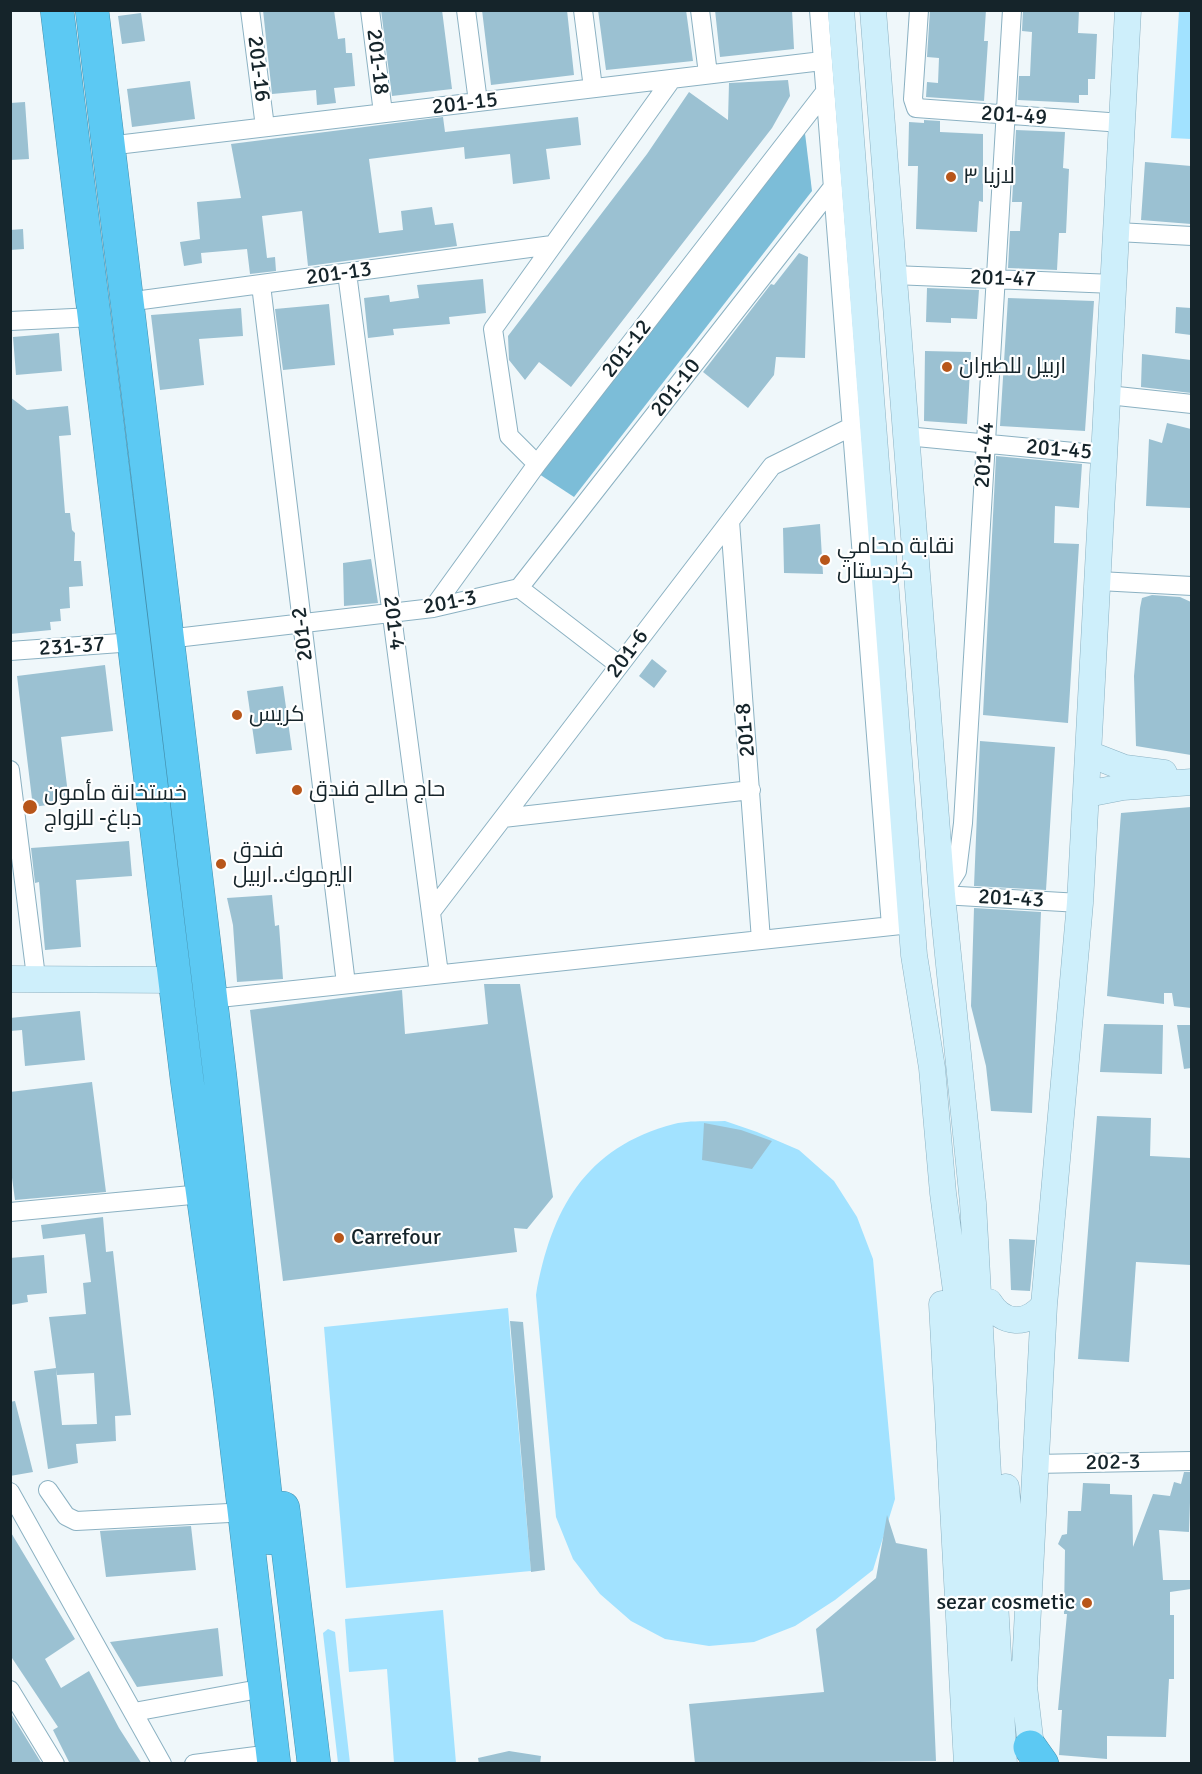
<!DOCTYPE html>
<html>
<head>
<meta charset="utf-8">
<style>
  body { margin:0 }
  #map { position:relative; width:1202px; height:1774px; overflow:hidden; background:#eff7fa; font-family:Signika,sans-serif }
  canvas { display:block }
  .frame { position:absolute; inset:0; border:12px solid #15242a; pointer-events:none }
</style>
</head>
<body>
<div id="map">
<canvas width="1202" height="1774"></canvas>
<div class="frame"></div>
</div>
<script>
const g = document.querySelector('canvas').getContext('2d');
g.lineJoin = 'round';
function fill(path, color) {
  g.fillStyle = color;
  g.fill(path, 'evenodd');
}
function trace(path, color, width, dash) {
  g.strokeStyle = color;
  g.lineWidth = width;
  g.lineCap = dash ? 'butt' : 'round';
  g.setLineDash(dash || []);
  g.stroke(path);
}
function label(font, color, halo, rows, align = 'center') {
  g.font = font + ' Signika,Cairo,sans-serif';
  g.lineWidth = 4.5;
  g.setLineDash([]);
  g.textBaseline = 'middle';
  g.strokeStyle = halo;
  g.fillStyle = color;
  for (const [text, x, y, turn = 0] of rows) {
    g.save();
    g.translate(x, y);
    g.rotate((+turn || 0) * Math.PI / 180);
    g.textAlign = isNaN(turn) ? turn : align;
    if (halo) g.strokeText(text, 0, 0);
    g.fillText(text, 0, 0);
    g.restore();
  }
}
const green = new Path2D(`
  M1179,11h12v128l-20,-1z
  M725,1121l32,11 42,18 35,31 23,36 16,42 22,240 -22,71 -38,30 -40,26 -41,16 -45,4 -44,-7 -34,-18 -31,-27 -27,-35 -17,-42 -20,-222c15,-85 49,-148 138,-171 16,-4 35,-2 51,-3z
  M508,1308l23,263 -185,17 -22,-261z
  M443,1610l13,153h-62l-7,-94 -38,3 -4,-53z
  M328,1629l7,3 15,131h-12l-15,-130z`);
const forest = new Path2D(`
  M804,125l8,66 -238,306 -35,-23z`);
const building = new Path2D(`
  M263,10h71l4,29 7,-1 1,15h6l3,33 -21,2 2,15 -19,2 -1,-15 -44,4z
  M381,10h61l10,79 -60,7z
  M482,10h85l7,65 -83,10z
  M598,10h88l7,51 -87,9z
  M715,10h77l2,39 -74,8z
  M930,10h56l-2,31h4l-4,60 -58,-4 1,-15 11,1 1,-25 -12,-1z
  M1023,10h56l-1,23 19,1 -2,45h-7v16h-9v8l-61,-3 1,-24h11l2,-44 -10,-1z
  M141,13l4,28 -23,3 -4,-28z
  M788,80l2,16 -18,32 -201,259 -32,-25 -14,18 -16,-20 -1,-24 139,-182 42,-62 39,28 1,-37z
  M190,81l5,38 -63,8 -5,-38z
  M25,102l4,57 -19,1v-57z
  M443,117l2,15 133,-15 3,28 -35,4 4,30 -37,5 -3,-30 -45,5 -1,-12 -95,12 10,74 24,-3 -2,-19 31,-4 3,18 18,-2 4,23 -149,20 -6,-55 -40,5 5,42 8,-1 1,14 -26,3 -3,-25 -46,4 1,10 -18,3 -4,-24 20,-3 -3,-37 44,-4 -10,-54z
  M924,120l16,1v11l43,2v68l-4,-1 -2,31 -61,-3 2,-63h-10l1,-44 15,1z
  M1016,130l49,2 -2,36 6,1 -3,64h-7l-2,37 -49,-2 2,-37h10l2,-29h-10z
  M1145,162l46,4v58l-50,-4z
  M23,229l1,20 -14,1v-20z
  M799,253l9,4 -3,101 -29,-1 -2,18 -26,33 -45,-36 68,-88 3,1z
  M483,279l3,34 -37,4 1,7 -57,5 1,6 -26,3 -4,-40 25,-3 1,7 29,-4 -2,-13z
  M927,288l52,2 -2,29 -26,-1v5l-25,-1z
  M1008,298l86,3 -9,130 -85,-5z
  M329,304l6,61 -52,5 -8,-61z
  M1176,307l15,1v27l-16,-2z
  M241,308l2,28 -44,3 5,46 -44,5 -9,-75z
  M59,333l3,38 -46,4 -3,-38z
  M925,351l46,1 -4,72 -43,-3z
  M1142,354l49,6v33l-50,-6z
  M10,397l17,13 41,-4 3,29 -12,1 6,77h5l2,17 3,3 -1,28h7l2,25 -14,1 1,21 -10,1 1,12 -11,1 1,8 -41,4z
  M1167,423l24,6v79l-45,-2 3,-67 13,4z
  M996,456l86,8 -3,44 -24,-2 -1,37 25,1 -11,179 -85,-8z
  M820,524l3,50 -39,-1 -1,-45z
  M371,559l7,44 -34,3 -1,-43z
  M1152,595l28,2 11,5v153l-55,-9 -2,-70 6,-68 2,-10z
  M652,659l15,12 -13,17 -15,-12z
  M105,665l8,66 -52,6 8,65 -36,5 -16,-131z
  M283,686l9,64 -36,4 -9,-63z
  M980,741l75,6 -9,143 -72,-4z
  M1191,807v201l-17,-2 -2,-13h-8v11l-57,-8 14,-183z
  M129,841l3,35 -56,4 5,67 -36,3 -6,-68 -4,1 -4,-35z
  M272,895l3,31 4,-1 4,54 -46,3 -4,-57 -6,-27z
  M974,908l67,4 -9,201 -41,-2 -5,-45 -15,-60z
  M484,984h36l33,213 -26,32 -13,-1 3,24 -234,29 -33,-271 152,-20 3,44 83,-10z
  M80,1011l5,49 -60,6 -3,-36 -12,1v-13z
  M1104,1024l59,1 -1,49 -62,-2z
  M1177,1025h14v43l-7,1z
  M92,1082l14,110 -91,8 -5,-37v-71z
  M1097,1116l54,2 -1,38 41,2v107l-55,-3 -7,100 -51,-3z
  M704,1123l37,7 31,11 -20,28 -50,-9z
  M103,1217l3,35 7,-1 18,164 -16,1 1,25 -40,3 2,19 -30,6 -14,-98 22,-3 -7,-51 37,-3 -3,-31 8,-1 -6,-48 -42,5 -2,-14zM56,1369l1,6 37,-2 3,51 -35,1z
  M1009,1239l26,1 -5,51 -19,-1z
  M44,1255l3,38 -20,2 1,7 -18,3v-47z
  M510,1321l13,1 22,248 -14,2z
  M15,1401l18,71 -23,4v-74z
  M1184,1472h7l-2,60 -30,-2 4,50h28v9l-21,3v23h4v64h-5l-3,58 -59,-1v23l-48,-4 3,-45h-4l9,-96h-3l1,-64 -7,-6 4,-9 5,-1 1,-23h13l2,-28 27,1v10l22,1 1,52 20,-53 17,2 4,-14 7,2z
  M887,1515l9,28 31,6 9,212 -241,3 -6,-60 135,-12 -8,-63 60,-51z
  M191,1526l5,44 -90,7 -6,-46z
  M10,1531l65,108 -30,20 16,29 28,-17 30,57 23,36h-72l-17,-34 5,-3 -48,-72z
  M218,1628l5,48 -86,11 -27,-45z
  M10,1712l32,52h-32z
  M509,1751l32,5 -1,8h-61l-1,-6z`);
const street = new Path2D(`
  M250,10l15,117
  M370,10l13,103
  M466,10l12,92
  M583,10l10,78
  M700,10l8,64
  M819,10l72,916
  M919,10l-6,89 3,9 206,15
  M1012,10l-49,813 -6,48 -15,24 138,8
  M108,146l714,-85
  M1117,232l75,4
  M347,273l92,701
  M893,275l221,9
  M261,285l85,699
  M127,302l425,-57
  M10,321l84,-4
  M1108,395l84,9
  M906,436l199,19
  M537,464l-28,-28 -16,-107 179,-250
  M730,521l31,419
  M1099,581l93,5
  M519,588l313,-400
  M519,588l100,77
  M433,608l104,-144 288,-372
  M167,639l266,-31 86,-20
  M10,651l124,-9
  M10,770l26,207
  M503,818l248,-28
  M431,912l341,-446 79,-39
  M210,999l691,-74
  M10,1212l192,-18
  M1034,1464l158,-3
  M48,1490l18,26 10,5 153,-8
  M10,1492l152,272
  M10,1690l45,74
  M134,1712l114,-21
  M194,1764l62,-8`);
const secondary = new Path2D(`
  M841,10l73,945 18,113 11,125 20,150 22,421
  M873,10l69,885 31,308 31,561
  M1089,754l36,14 39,5
  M1087,794l36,-7 69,-5
  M10,979l165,1
  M989,1302c14,23 38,24 55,3
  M942,1304l25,460
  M1006,1487l9,104
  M1022,1669l11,95
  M1024,1686l20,-381 36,-402 48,-893`);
const highway = new Path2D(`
  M57,10l130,1070 43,311 44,373
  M92,10l128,1066 50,462
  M283,1508l31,256
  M1030,1747l12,17`);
const markers = [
  [951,177,6,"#b8561a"],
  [947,367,6,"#b8561a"],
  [825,560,6,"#b8561a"],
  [237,715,6,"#b8561a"],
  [297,790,6,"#b8561a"],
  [30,807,8,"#b8561a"],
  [221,864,6,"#b8561a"],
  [339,1238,6,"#b8561a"],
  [1087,1603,6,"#b8561a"]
];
const streetNames = [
  ["201-18",377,62,83],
  ["201-16",258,69,83],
  ["201-15",465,104,-7],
  ["201-49",1014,116,4],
  ["201-13",339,274,-8],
  ["201-47",1003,279,2],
  ["201-12",627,349,-52],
  ["201-10",676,388,-52],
  ["201-45",1059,450,5],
  ["201-44",985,455,-86],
  ["201-3",450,603,-11],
  ["201-4",393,623,83],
  ["201-2",303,634,-97],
  ["231-37",72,647,-4],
  ["201-6",628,654,-53],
  ["201-8",746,730,-95],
  ["201-43",1011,899,3],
  ["202-3",1113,1463,-1]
];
const poiNames = [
  ["لازیا ٣",963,177],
  ["اربيل للطيران",959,367],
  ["نقابة محامي",837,547],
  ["كردستان",837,572],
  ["كريس",249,715],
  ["حاج صالح فندق",309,790],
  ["خستخانة مأمون",44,794],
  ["دباغ- للزواج",44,819],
  ["فندق",233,851],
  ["اليرموك..اربيل",233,876],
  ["Carrefour",351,1238],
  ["sezar cosmetic",1075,1603,"right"]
];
fill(green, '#a2e2ff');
fill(forest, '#7cbdd8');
fill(building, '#9bc1d2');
trace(street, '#8bb1c2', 20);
trace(secondary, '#8bb1c2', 27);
trace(highway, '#438fad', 34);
trace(street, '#fff', 18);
trace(secondary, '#ceeffb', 26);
trace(highway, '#5cc9f3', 33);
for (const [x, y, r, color] of markers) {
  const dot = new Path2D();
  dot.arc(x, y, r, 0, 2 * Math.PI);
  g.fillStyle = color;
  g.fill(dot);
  trace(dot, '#fff', 2);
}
label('22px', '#15242a', '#fff', streetNames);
label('22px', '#15242a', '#fff', poiNames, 'left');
</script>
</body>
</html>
